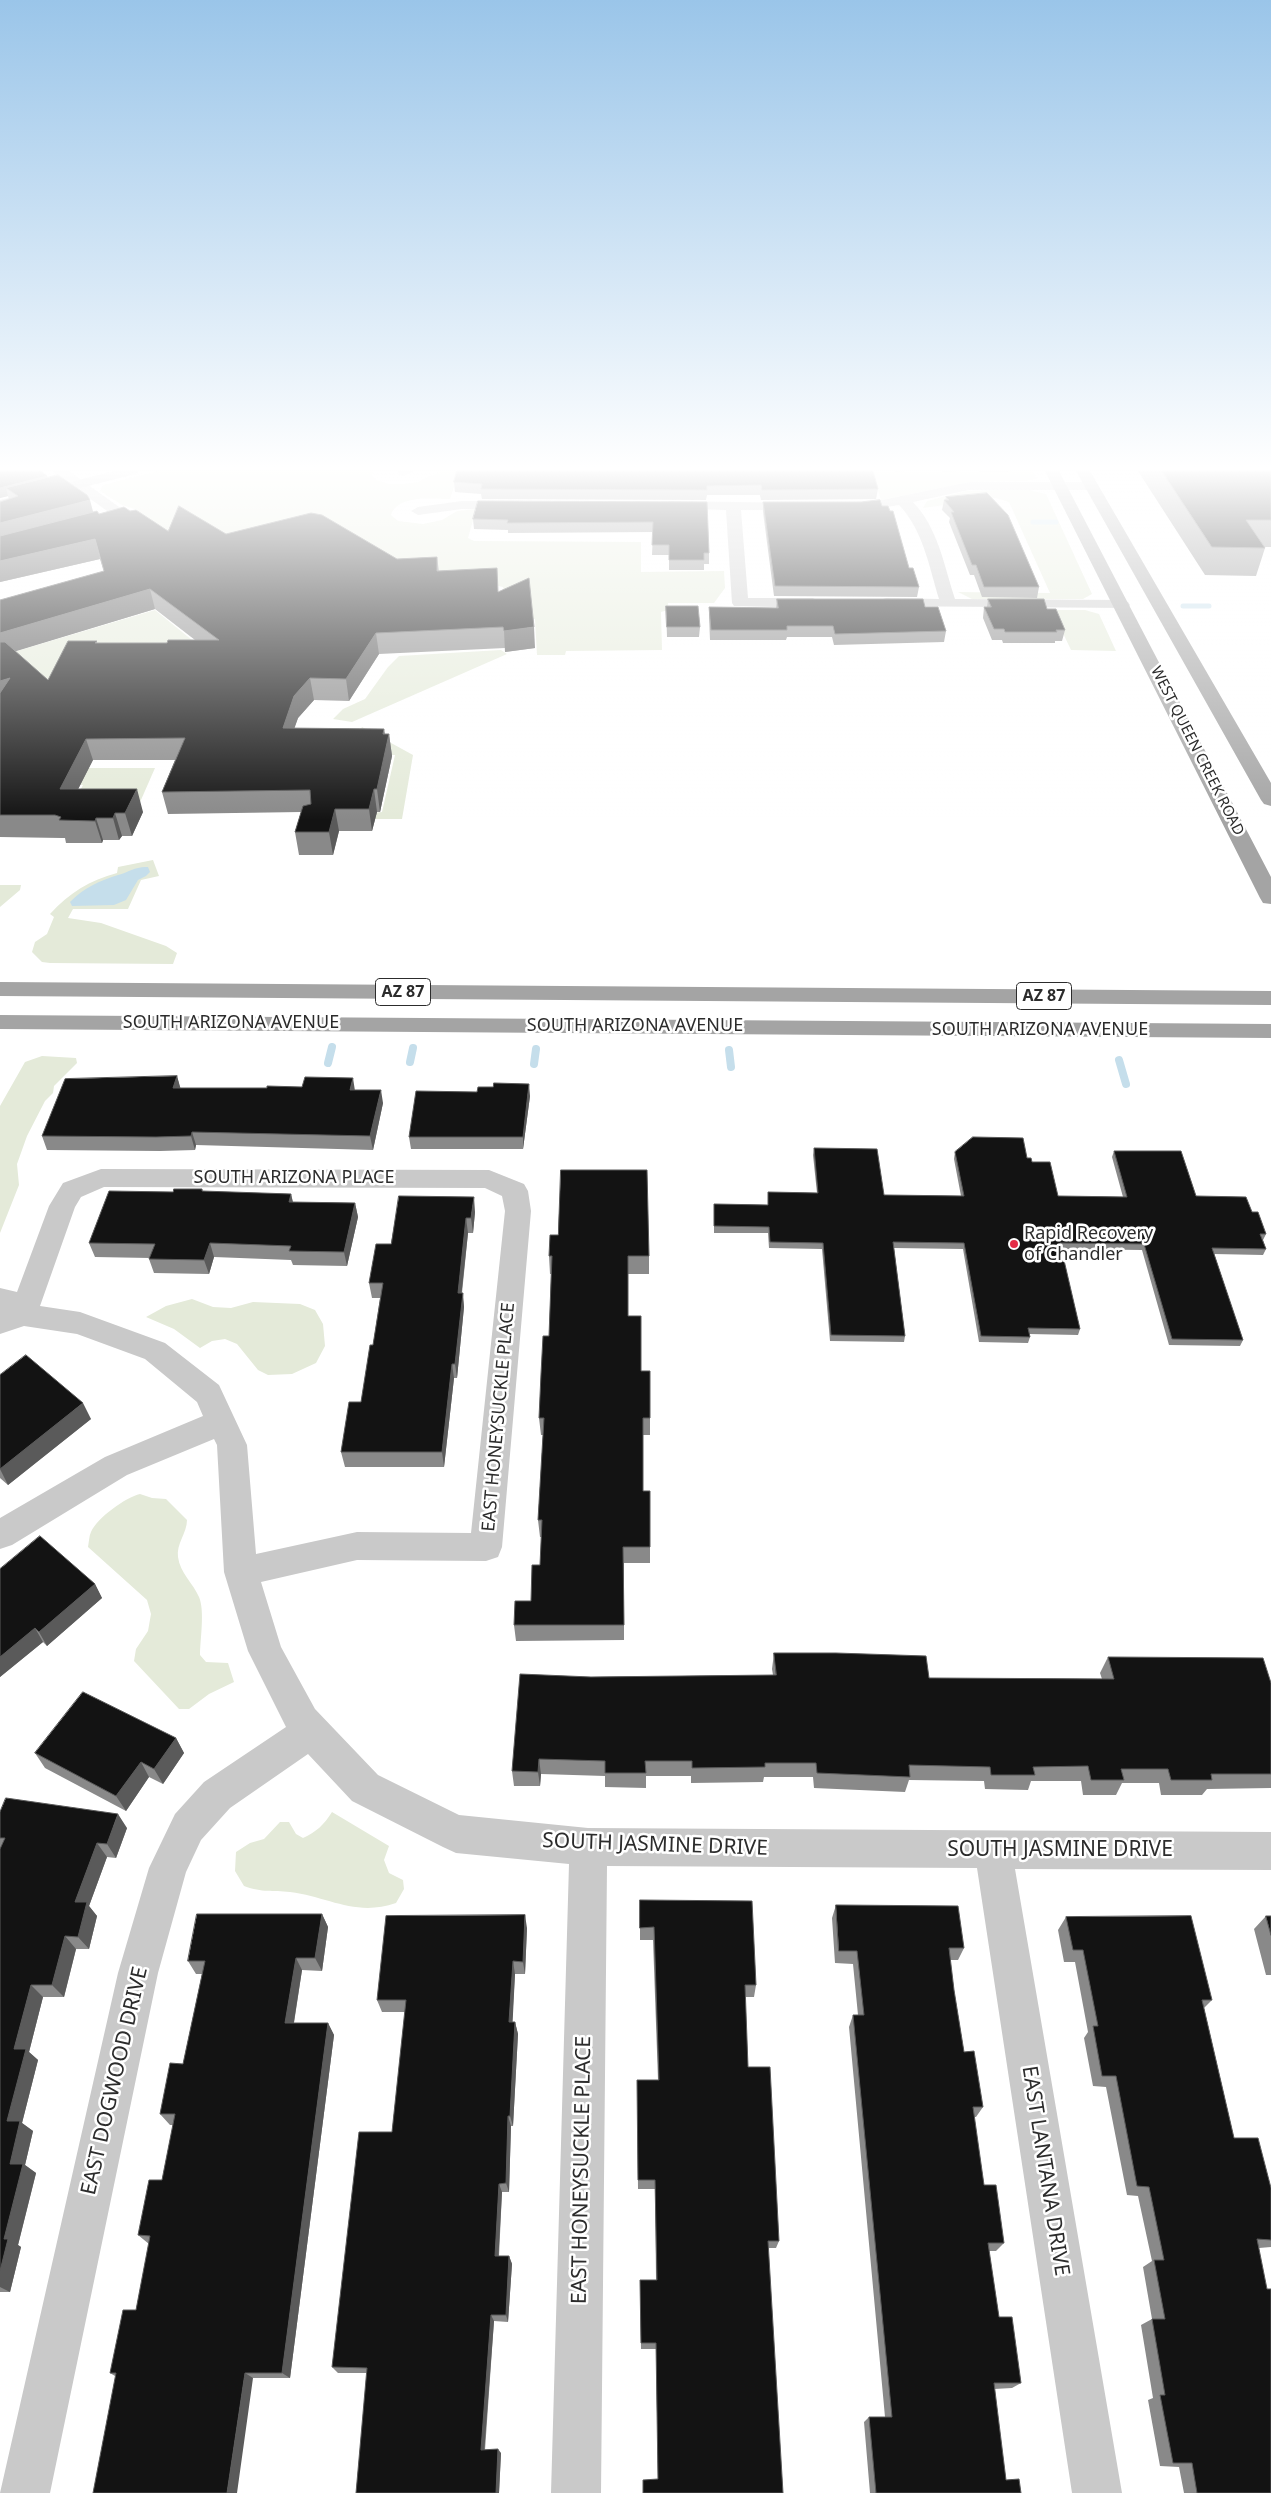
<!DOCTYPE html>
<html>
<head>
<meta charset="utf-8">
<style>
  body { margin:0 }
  canvas { display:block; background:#fff }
</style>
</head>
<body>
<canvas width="1271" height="2493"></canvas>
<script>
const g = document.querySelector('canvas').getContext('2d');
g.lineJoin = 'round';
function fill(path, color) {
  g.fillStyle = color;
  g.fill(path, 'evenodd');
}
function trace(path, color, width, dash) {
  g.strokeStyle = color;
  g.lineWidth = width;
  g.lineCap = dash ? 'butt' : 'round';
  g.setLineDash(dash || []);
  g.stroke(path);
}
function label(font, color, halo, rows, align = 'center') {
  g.font = font + ' "Noto Sans",sans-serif';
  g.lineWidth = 5;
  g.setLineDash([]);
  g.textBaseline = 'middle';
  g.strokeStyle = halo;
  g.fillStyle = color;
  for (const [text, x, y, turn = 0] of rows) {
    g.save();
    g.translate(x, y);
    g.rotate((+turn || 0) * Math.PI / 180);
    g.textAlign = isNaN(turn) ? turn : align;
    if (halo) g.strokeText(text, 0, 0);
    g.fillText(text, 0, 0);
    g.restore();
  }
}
const green = new Path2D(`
  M157,471h217l-2,4 5,5 12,4h15l14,-2 23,-11h18l-9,28c-17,0 -52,-5 -59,16l7,6 25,3 19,-4 15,-9 19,-2 -8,29 6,3 167,1v30l83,-1 1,17 -11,15h-46v7l-7,2 1,38 -96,1 -1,4h-28l-2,-36h-27l-5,-32 -48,-11 -279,-25 -40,-34 2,-7 -16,-5 -22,-14 3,-6z
  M1015,471h18l4,8 -12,2 -55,1 -89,18 -9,-28z
  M1025,489l21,5 46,100 -9,5h-111l-14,-7 92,1 -41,-91 -13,-4 -73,10 4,-7 39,-10z
  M155,610l48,39 -146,43 -57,-36z
  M1052,610h33l14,4 17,37 -45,-1z
  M501,650l6,4 -155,68 -19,-3 10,-10 22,-10 23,-32 11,-11z
  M362,727l51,28 -11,64h-33l4,-6 9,-1 13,-57h-6l-32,-20z
  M61,768h94l-18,41h-67l13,-24 -10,-1z
  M153,860l6,16 -18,4 -13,29h-55l-5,9 33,5 65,23 11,7 -4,11 -123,-1 -8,-1 -10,-10 3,-10 12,-8 7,-17 -4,-3c19,-21 40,-34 67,-41l1,-6z
  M0,885h21l-1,5 -20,17z
  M42,1056l34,2 1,5 -23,23 -1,7 -8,8 -18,35 -10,28 2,21 -19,48v-127l25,-44z
  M192,1299l21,8 18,1 22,-6 47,2 15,6 8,14 2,22 -9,17 -24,11 -24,1 -10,-5 -21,-26 -12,-5 -13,2 -12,7 -26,-19 -28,-12 20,-11z
  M140,1494l12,4 14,1 21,21c0,13 -11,24 -9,37 2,16 15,26 21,40 6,14 1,43 1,58l6,7 22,1 6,19 -25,12 -20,15h-10l-45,-48 2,-12 12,-18 3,-17 -4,-14 -59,-53c1,-5 1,-11 3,-15 6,-14 35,-35 49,-38z
  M332,1812l57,34 -5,14 5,13 14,7 1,9 -8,14c-40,14 -67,-6 -106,-11 -18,-2 -27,1 -46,-6l-9,-15 1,-19 14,-9 14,-4 16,-17h9l7,12 7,4c13,-6 21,-13 29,-26z`);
const water = new Path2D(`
  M148,867l2,5 -4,4 -8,4 -12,20 -12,5 -42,1 -2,-4c15,-15 29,-21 48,-27 11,-3 18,-9 30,-8z`);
const streamFar1 = new Path2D(`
  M1033,522h23
  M1183,606h26`);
const stream = new Path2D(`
  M729,1050l2,17
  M1119,1060l7,24
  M410,1062l3,-14
  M328,1063l4,-16
  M534,1064l2,-15`);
const street = new Path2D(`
  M52,471h17l64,46 -2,3 -28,7 -5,-1 -2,-3 2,-3 16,-4z
  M398,471h17l-11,5 -5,-1z
  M969,482h123l7,4 -7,4h-123l-56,12c25,26 31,63 42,97l167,1 6,2 2,3 -2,3 -248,-2 -2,-3 2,-3 6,-2 53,1c-10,-33 -16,-69 -40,-94 -11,2 -55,10 -62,1l2,-3 43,-3z
  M462,501h51l7,4 -7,4h-51l-44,6 -7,-4 7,-4z
  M669,501l137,2 2,3 -7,4h-60l7,88h65l8,5 -8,5 -79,-2 -2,-3 -6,-93 -62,-2 -2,-3z
  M101,1169l388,1 35,14 4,7 3,20 -29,336 -4,10 -12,4 -129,-1 -96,22 20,65 34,62 63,66 81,40 129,13 683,4v38l-256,-1 107,624h-50l-95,-625 -370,-2 -6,627h-50l18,-629 -113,-11 -13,-6 -91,-46 -44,-47 -78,54 -29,32 -15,32 -28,101 -108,520h-50l118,-520 31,-105 26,-54 29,-32 82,-55 -38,-76 -24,-79 -7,-127 -3,-6 -87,36 -115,70 -12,4v-31l105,-61 98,-41 -6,-14 -52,-43 -68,-25 -53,-8 -24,8v-46l17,4 32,-86 14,-23zM104,1187l381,1 17,8 3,15 -34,322 -114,-1 -101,22 -9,-109 -28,-60 -54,-42 -85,-31 -40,-6 35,-99 6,-10z`);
const secondary = new Path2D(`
  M114,471h24l-2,3 -136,34v-8z`);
const primary = new Path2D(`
  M1045,471h14l212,406v27l-8,-1 -3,-5z
  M1076,471h14l181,312v23l-7,-2 -3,-4z
  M0,982l1271,9v14l-1271,-9z
  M0,1015l1271,9v14l-1271,-9z`);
const wall = new Path2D(`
  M0,471l47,5 1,2 45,34 6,2 31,-3 38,20 58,3 171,25 40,-2 2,14 59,21 37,56 -30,4v-4l-126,6 -30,47 -35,-1 -16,18 -4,10 90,1 1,5h4l3,22 -12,56h-3l-5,19h-33l-6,24h-34l-4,-23 6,-20 -133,2 -6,-22 13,-32h-82l-15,29 65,23 -11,24h-10l-3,4h-16l-1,3h-36l-1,-5h-3l-62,-1v-237l104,-29 -4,-12 -100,23v-80l9,-3 -1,-3 -8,2zM155,609l40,31 -28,3h-70v-2l-49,39 -33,-29z
  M457,471l421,18 -2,10 -115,1 -1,-5h-53l-1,5 -224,-1 -1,-5 -26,-2 -1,-10z
  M964,471h44v1z
  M1138,471h133v76h-7l1,1 -9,28 -51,-1z
  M946,497l93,90 -2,11 -55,-1 -8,-22h-4l-21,-53 1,-4 -8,-8 2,-10h1z
  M707,502l2,51v11h-5v6h-35v-15h-17l1,-23 -145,1v-3l-34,-1 -1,-10z
  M763,502h98l21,4 27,62 10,19 -2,10 -143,-1 -11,-84z
  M777,599l148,8 21,24 -2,11 -110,3 -2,-8h-45l-1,3h-76l-1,-22v-11l67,1z
  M988,599l59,10 18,21 -3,11h-7v2h-52l-1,-3h-10l-9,-22 1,-11h3z
  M666,606l34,21 -1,10h-32z
  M177,1076l3,12 175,2 28,13 -10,47 -177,-5 -1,5 -35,1 -113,-1 -5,-14z
  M477,1092l53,4 -7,53h-112l-2,-12z
  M814,1148l70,47 77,1 -7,-37 1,-7 72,6 5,4 26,34 65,1 -11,-40 2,-6 82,45 56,16 14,22 -3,6 3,9 -3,6 -49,-1 29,86 -3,6 -71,-1 -27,-95 -81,-1 19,80 -2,6 -49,-1 1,3 -2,6 -49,-1 -16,-93 -69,-1 11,88 -1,6 -74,-1 -8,-92 -53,-1 -1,-15h-54v-29l54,1v-13l49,1 -4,-38z
  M202,1189l1,3 88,2 2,8 62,1 3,14 -11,49 -54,-1 -2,-5 -77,-3 -5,17 -55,-1 -5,-14 1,-1 -55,-1 -6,-14 84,-51z
  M475,1212l-2,21h-5l-6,60 2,14 -7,71h-3l-10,89h-99l-4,-15 20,-50 12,-57 7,-47h-8l-3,-15 22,-39z
  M549,1256h100v18h-21v42l13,55 9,47v17h-7v56l7,56v16h-26v77l-108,1 -2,-16 17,-24 9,-36 2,-28h-2l-2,-17 5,-85h-2l-2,-17 10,-82 2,-62h-1z
  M0,1375l91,44 -83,66 -8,-7z
  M0,1569l95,15 7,14 -55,48 -4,-4 -43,35z
  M774,1653l155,25 173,1 -2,-6 8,-16 163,26v105l-64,1 -5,6h-41l-2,-12h-37l-6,12h-33l-2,-14h-50l-3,9 -43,-1 -1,-8 -75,-1 -4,12 -91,-4 -1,-11h-49l-1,5 -72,1v-7h-45v12l-41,-1v-11l-64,-2 -1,12h-26l-2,-15 79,-94 182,-2 -1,-6z
  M176,1738l8,15 -21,31 -14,-7 -23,34 -81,-43 -10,-15z
  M0,1812l127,16 -11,30 -9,-1 -18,49 8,10 -8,33h-13l-12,48h-21l-14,55 9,8 -16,63 11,8 -8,34 11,8 -18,72 3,2 -11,45h-10z
  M640,1900l116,85 -2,12h-9l3,70 31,174 -3,7h-7l-111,231 -2,-130h-15l-1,-69h16l-1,-91h-17l-1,-109h21l-5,-140h-13z
  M836,1905l128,43 -6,12h-8l4,30 10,62 19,55 -7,10h-2l10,68 20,58 -8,8h-7l10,66 22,66 -9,5 -18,1 12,91 15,13h-151l-6,-71 5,-5h16l-36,-390 4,-12h5l-5,-51 -18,-1 -3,-45z
  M322,1914l6,13 -6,44 -20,-1 -8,53h34l6,12 -44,343h-37l-138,-2 -5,-3 26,-63 13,-66 -11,-9 24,-55 11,-55h-3l-10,-11 23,-50 19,-90h-6l-8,-13z
  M1266,1916h5v59h-5l-12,-46z
  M1066,1917l146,83 -8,8 30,130 37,50v59l-12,1 12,245h-87l-5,-26 -19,-1 -12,-66 5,-2 -12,-73 11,-6 -9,-52 9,-6 -14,-65 -11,-1 -21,-108 -13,-1 -9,-48 4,-6 -13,-70h-11l-6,-32z
  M527,1928l-2,46h-10l-3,48h3l3,12 -5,92h-2l-2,66h-7l-3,64h10l3,8 -4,58 -14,-1 -9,129 16,3 -2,40h-143l11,-120h-29l-6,-6 60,-235 13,-120h-23l-5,-12z`);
const shadedWall = new Path2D(`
  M47,476l3,9 -44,3 2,8 -8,2v-10z
  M90,500l5,19 -95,25v-21z
  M95,539l5,20 -100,23v-21z
  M150,589l5,20 -155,47v-23z
  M534,627l1,21 -30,4 -1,-21z
  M376,633l3,21 -30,47 -3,-22z
  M10,678l-10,27v-24z
  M310,678l4,22 -16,18 -11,32 -4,-22 11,-32z
  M384,729l2,18 3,-13 3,22 -12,56 -3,-23 6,-55z
  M86,739l7,21 -26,51 -7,-22z
  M137,789l6,23 -11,24 -7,-23z
  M374,789l3,23 -5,19 -3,-22z
  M335,809l4,22 -6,24 -4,-23z
  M115,813l7,23 -3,4 -6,-22z
  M96,818l7,22 -1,3 -7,-22z
  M177,1076l4,14 -8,-2z
  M353,1078l2,13 -5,-1z
  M529,1084l1,12 -7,53v-12z
  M381,1090l2,13 -10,47 -3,-14z
  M192,1132l4,13 -1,5 -4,-14z
  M291,1194l3,14 -5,-6z
  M474,1197l1,15 -2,21 -2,-15z
  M355,1203l3,14 -11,49 -3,-14z
  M466,1218l2,15 -8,74 -2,-14z
  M210,1243l4,14 -5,17 -5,-14z
  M463,1293l1,14 -7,71 -2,-14z
  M452,1364l2,14 -10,89 -2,-15z
  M83,1403l8,16 -83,66 -8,-16z
  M95,1584l7,14 -55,48 -8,-14z
  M35,1628l8,14 -43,35v-20z
  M176,1738l8,15 -21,31 -9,-15z
  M539,1759l2,15 -1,12 -2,-14z
  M141,1762l8,15 -23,34 -10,-15z
  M118,1814l9,14 -11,30 -9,-14z
  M97,1843l10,14 -18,49 8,10 -8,33 -11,-12 -3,-35z
  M322,1914l6,13 -6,44 -7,-13z
  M525,1915l2,13 -2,46 -2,-12z
  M65,1936l11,13 -12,48 -12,-12z
  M296,1958l6,12 -10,64 -7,-11z
  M513,1961l2,13 -3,60 -3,-12z
  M31,1985l12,12 -14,55 9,8 -16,63 11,8 -8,34 11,8 -18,72 3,2 -11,45 -10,-5v-16l4,-32 6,-75 -3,-43 7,-72z
  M515,2022l3,12 -5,92 -3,-10z
  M328,2023l6,12 -44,343 -8,-5z
  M508,2116l3,10 -2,66 -3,-9z
  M499,2184l3,8 -4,72 -3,-8z
  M509,2256l3,8 -4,58 -2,-7z
  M491,2315l3,6 -10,133 -3,-4z
  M245,2373l8,5 -16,115h-10z
  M498,2449l3,4 -2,40h-3z`);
const building = new Path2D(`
  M0,471h41l6,5 -47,12z
  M457,471h416l5,18 -116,1 -1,-5 -54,1v4l-226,-1 1,-5 -28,-2z
  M1162,471h109v49h-25l19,28 -53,-1z
  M58,475l29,20 3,5 -90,23v-21l18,-6 -12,-8z
  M987,493l21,22 31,72h-55l-8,-22h-4l-21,-53h3l-10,-12h5l-3,-3z
  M880,500l2,6h6l2,5h3l16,57h4l6,19 -144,-1 -12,-84h98z
  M478,501l229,1 2,51h-5v7h-35v-15h-17l1,-23 -146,1 1,-3 -35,-1z
  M179,506l47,28 85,-21 11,2 75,44 40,-2v14l60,-3 1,24 31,-14 5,49 -30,4 -1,-4 -127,6 -30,46 -36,-1 -16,18 -11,32 101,1 -1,5h6l-12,55h-3l-5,20h-34l-6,23h-34l8,-26 8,-2 -1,-14 -148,2 23,-54 -99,1 -26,50h77l-12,24h-10l-2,5h-17l-1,3 -36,-1 2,-3 -6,-2h-55v-122l10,-15 -10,3v-39h5l43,38 20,-39h29l-2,2h72l1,-3h51l-69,-51 -150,44v-33l104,-29 -9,-32 -95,22v-25l97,-25 2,3 25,-7 6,4 6,-1 32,21z
  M777,599h146l2,8h13l8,24 -111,3 -2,-8h-46v4h-76l-2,-23 69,1z
  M988,599h56l3,10h9l9,21h-9l1,2h-52l-1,-3h-10l-10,-22h7z
  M666,606h32l2,21h-33z
  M177,1076l-4,12h94v-2l35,1 3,-10 48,1 -3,12h31l-11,46 -178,-4 -1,4 -35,1 -114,-1 23,-57z
  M494,1083l35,1 -6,53h-114l7,-46 61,1 1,-5h15z
  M973,1137l50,1 4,20h4l1,4h18l8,34 69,1 -13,-46h67l15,45 50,1 6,15h6l8,22h-6l6,15 -54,-1 31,92 -71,-1 -28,-95 -84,-1 20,86 -52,-1 2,9 -49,-1 -17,-93 -71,-1 12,94 -74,-1 -8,-92 -53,-1 -1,-15 -55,-1v-22l54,1v-13l50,1 -4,-45 63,1 7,46 80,1 -9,-44z
  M561,1170h86l2,86h-21v60h13v55h9v47h-7v73h7v56h-27l1,78h-110l1,-24h16l1,-36h8l2,-45h-4l6,-102h-5l2,-44 2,-38h6l3,-80h-3l1,-21h8z
  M174,1189h28v2l89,3 -2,8 66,1 -11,49 -55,-1 2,-5 -81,-3 -6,17 -55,-1 6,-15 -66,-1 20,-52 64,1z
  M399,1196l75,1 -3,21h-5l-8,75h5l-8,71h-3l-10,88h-101l8,-50h12l9,-57h3l10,-62h-14l7,-39h15z
  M26,1355l57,48 -83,66v-94z
  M40,1536l55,48 -56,48 -4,-4 -35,29v-88z
  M774,1653h62l90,3 3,22 185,1 -6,-22 155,1 8,25v91h-60l1,6h-41l-3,-11h-47l3,11h-33l-3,-14 -55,1 2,8h-44l-1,-8 -81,-2 1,12 -93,-4 -1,-10h-51v4l-73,1v-7h-47l1,12h-41v-12l-66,-2 -1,13 -26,-1 8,-97 71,3 185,-2z
  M83,1692l93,46 -22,31 -13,-7 -25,34 -81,-43z
  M6,1798l112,16 -11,30 -10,-1 -22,59h12l-9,35 -13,-1 -13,49h-21l-17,64h12l-19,72h13l-10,43h13l-19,75h4l-8,32v-422l5,-11h-5v-26z
  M640,1900l112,1 4,84h-11l3,82h22l9,174h-11l15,252h-140v-13l15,-1 -2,-136h-15l-1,-63h17l-2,-100h-17l-1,-100h22l-5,-153 -14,1z
  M836,1905l122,1 6,42h-15l5,42 10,62 10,-1 9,56h-10l11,78h12l8,58h-16l11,74h13l9,66h-27l12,97 13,-1 2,14h-145l-7,-76h23l-39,-402h11l-7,-64h-18z
  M197,1914h125l-7,44h-19l-11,65h43l-46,350h-37l-18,120h-134l23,-120h-6l13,-63h13l14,-74 -12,-1 11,-55h13l13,-66h-15l10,-51 13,1 22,-103h-17z
  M525,1915l-2,47 -10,-1 -4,61h6l-5,94h-2l-2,67 -7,1 -4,72h14l-3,59h-15l-10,135 17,-1 -2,44h-140l11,-125 -35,-1 27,-235h33l14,-132h-29l9,-84z
  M1191,1916l21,84h-10l32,138h24l13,50v52l-14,-1 10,50h4v204h-74l-5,-30h-19l-13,-68h5l-13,-76h13l-11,-59h10l-15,-73 -12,-1 -21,-110h-14l-9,-50h5l-15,-76h-10l-7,-33z
  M1266,1916h5v19z`);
const markers = [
  [1014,1244,5,"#e42d47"]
];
const farStreetnames = [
  ["WEST QUEEN CREEK ROAD",1197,751,63]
];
const shields = [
  [403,992,55],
  [1044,996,55]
];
const shieldNames = [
  ["AZ 87",403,992],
  ["AZ 87",1044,996]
];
const streetNames = [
  ["SOUTH ARIZONA AVENUE",231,1023],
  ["SOUTH ARIZONA AVENUE",635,1026],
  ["SOUTH ARIZONA AVENUE",1040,1030],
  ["SOUTH ARIZONA PLACE",294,1178],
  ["EAST HONEYSUCKLE PLACE",499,1417,-85]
];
const poiNames = [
  ["Rapid Recovery",1024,1234],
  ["of Chandler",1024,1255]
];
const nearStreetnames = [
  ["SOUTH JASMINE DRIVE",655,1845,2],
  ["SOUTH JASMINE DRIVE",1060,1850],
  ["EAST DOGWOOD DRIVE",115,2081,-77],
  ["EAST HONEYSUCKLE PLACE",582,2170,-89],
  ["EAST LANTANA DRIVE",1045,2171,81]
];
fill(green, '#e4ead9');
fill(water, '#c5deeb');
trace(streamFar1, '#c5deeb', 5);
trace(stream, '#c5deeb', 8);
fill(street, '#c9c9c9');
fill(secondary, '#b6b6b6');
fill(primary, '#a4a4a4');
fill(wall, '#898989');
fill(shadedWall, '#5a5a5a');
fill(building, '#131313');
trace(building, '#5a5a5a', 1);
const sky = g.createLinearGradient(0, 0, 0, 820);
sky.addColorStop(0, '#9ac5e9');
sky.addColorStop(0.57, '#fff');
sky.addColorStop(1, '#ffffff00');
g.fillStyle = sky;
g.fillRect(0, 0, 1271, 820);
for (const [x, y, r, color] of markers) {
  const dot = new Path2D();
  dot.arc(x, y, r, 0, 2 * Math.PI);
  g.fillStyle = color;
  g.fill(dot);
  trace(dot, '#fff', 2);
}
label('15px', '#2c2c2c', '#fff', farStreetnames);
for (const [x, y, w] of shields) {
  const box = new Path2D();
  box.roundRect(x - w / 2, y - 13.5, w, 27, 4);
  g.fillStyle = '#fff';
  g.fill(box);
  trace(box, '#2c2c2c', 1);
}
label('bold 16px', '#2c2c2c', null, shieldNames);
label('18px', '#2c2c2c', '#fff', streetNames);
label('18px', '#2c2c2c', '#fff', poiNames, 'left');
label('21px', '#2c2c2c', '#fff', nearStreetnames);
</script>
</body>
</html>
